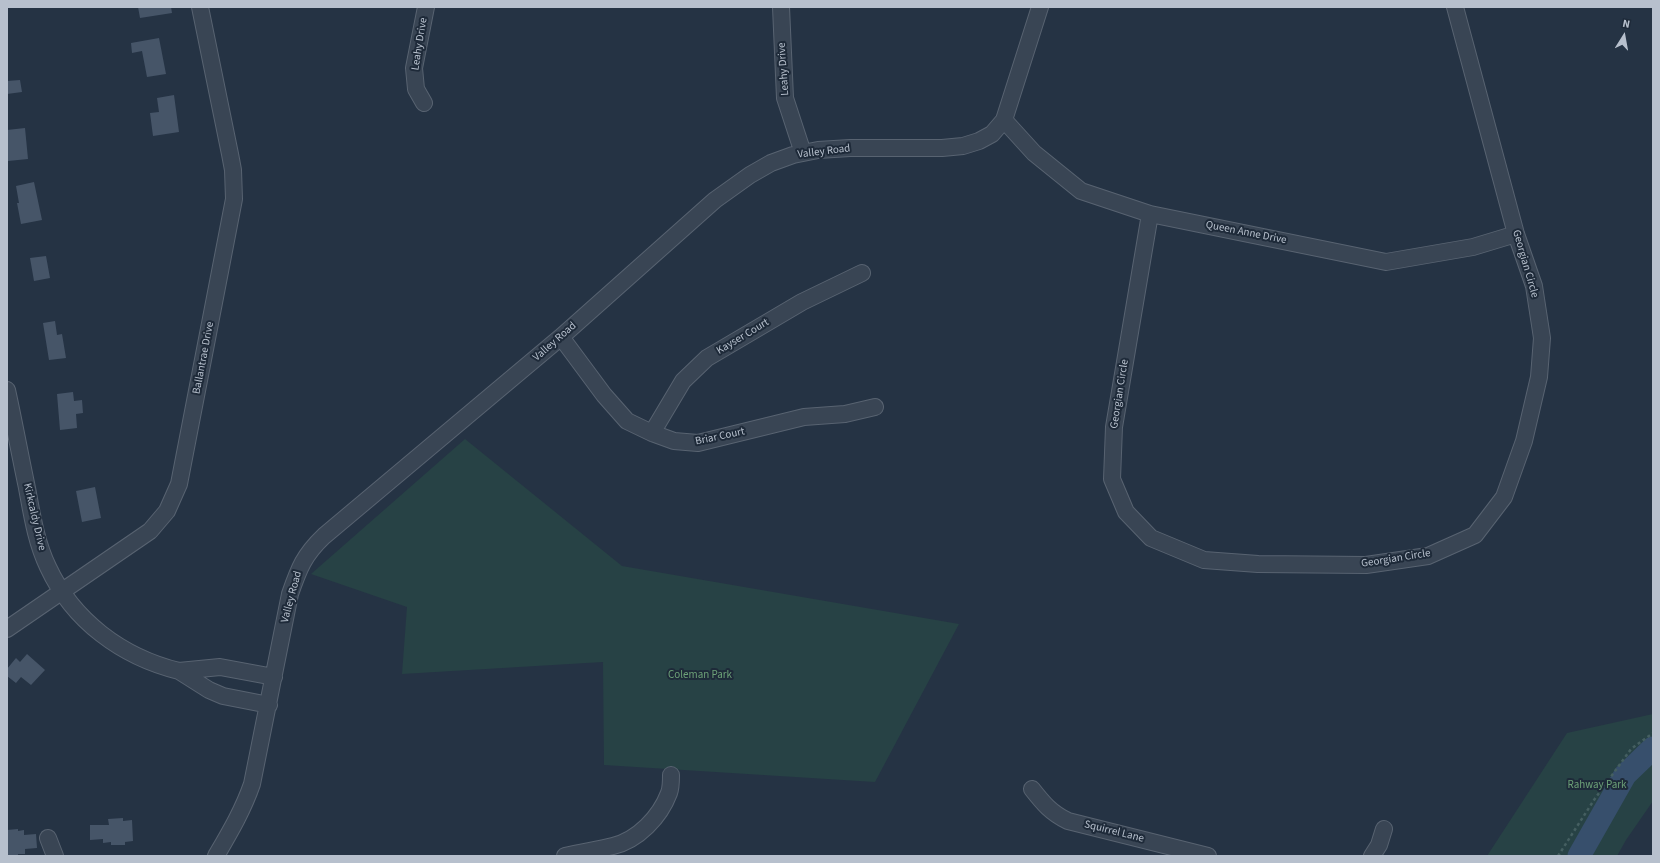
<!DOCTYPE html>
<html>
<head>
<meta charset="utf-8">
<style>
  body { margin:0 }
  #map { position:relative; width:1660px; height:863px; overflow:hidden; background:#253344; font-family:"Source Sans 3",sans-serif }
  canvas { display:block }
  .frame { position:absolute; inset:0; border:8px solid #b7c0cd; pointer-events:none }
  .north { position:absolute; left:1604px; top:16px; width:40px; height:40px; -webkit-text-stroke:3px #1e2a39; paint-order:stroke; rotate:11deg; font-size:11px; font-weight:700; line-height:16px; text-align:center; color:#b7c0cd }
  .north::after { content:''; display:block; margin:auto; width:14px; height:18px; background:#b7c0cd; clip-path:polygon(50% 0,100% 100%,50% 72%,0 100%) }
</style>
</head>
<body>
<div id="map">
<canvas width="1660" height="863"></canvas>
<div class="frame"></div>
<div class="north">N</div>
</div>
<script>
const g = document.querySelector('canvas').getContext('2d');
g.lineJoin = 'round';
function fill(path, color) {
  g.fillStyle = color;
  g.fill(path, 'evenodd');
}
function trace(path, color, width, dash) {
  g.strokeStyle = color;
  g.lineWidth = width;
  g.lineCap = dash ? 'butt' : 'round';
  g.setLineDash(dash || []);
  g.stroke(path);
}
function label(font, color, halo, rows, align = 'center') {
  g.font = font + ' "Source Sans 3",sans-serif';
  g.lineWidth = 4;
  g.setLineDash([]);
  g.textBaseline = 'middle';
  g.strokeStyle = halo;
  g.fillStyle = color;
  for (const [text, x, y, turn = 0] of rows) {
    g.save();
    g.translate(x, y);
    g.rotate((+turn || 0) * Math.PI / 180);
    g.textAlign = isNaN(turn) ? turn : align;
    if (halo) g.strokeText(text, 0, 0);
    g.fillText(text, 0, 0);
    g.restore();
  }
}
const green = new Path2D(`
  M465,439l157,127 337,58 -84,158 -271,-17 -1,-103 -201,12 5,-67 -96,-33z
  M1653,714v87l-27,39 -9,16h-130l80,-123z`);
const river = new Path2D(`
  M1579,856l46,-81 28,-27`);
const building = new Path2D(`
  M138,7h33l1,6 -32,5z
  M159,38l7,36 -19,3 -5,-26 -10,2 -1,-10z
  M20,80l2,12 -15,2v-13z
  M174,95l5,37 -26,4 -3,-23 9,-1 -2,-14z
  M25,128l3,31 -20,2 -1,-31z
  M34,182l8,38 -21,4 -4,-21h2l-3,-17z
  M46,256l4,22 -16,3 -4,-23z
  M55,321l2,14 5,-1 4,24 -17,2 -6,-37z
  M73,392l1,9 8,-1 1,13 -7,1 1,14 -17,2 -3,-36z
  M95,487l6,31 -19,4 -6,-31z
  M27,654l18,16 -14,15 -10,-8 -5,6 -9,-7v-7l9,-11 4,4z
  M123,818v3l9,-1 1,21 -8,1v3h-14v-3l-8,1v-4l-13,1v-15h19l-1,-6z
  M18,829v2l6,-1v5l12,-1 1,14 -12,1v5h-7v2h-11v-26z`);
const path = new Path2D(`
  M1558,856l36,-56 37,-51 22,-16`);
const minor = new Path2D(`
  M781,7l4,91 18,55
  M424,103l-8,-14 -2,-21 12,-61
  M1004,120l30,33 47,38 69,23 236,48 87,-15 43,-13
  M1150,214l-36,213 -2,52 14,33 25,26 53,22 54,4 108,1 62,-9 47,-21 29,-38 20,-56 15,-64 3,-39 -8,-52 -18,-52 -61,-227
  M561,337l43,58 23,26 25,12 22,8 24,2 106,-26 41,-3 30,-7
  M7,390c7,32 13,65 20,98 5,27 9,54 21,79 25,54 74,90 131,104
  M652,433l31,-52 24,-23 95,-56 60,-29
  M7,629l143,-98 17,-20 12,-27 55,-285 -1,-29 -3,-16 -30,-147
  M269,705l-46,-9 -14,-6 -30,-19 41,-4 54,10
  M1032,789c11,14 19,24 36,32l140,35
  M48,838l7,18
  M216,856c14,-24 27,-46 36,-72l38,-190c9,-26 14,-39 34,-58l237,-199 154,-137 35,-25 21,-12 22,-8 25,-5 32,-2h92l21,-2 16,-5 13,-7 12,-14 36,-113
  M565,856c16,-4 32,-6 48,-10 25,-6 47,-29 56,-53 2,-5 2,-12 2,-18
  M1372,856l7,-11 5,-16`);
const streetNames = [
  ["Leahy Drive",420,44,-81],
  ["Leahy Drive",784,69,-94],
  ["Valley Road",824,152,-7],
  ["Queen Anne Drive",1246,233,11],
  ["Georgian Circle",1525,264,74],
  ["Kayser Court",743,337,-31],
  ["Valley Road",555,342,-41],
  ["Ballantrae Drive",204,358,-79],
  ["Georgian Circle",1120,394,-81],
  ["Briar Court",720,437,-12],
  ["Kirkcaldy Drive",34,517,77],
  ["Georgian Circle",1396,559,-9],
  ["Valley Road",292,597,-75],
  ["Squirrel Lane",1114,832,14]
];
const parkNames = [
  ["Coleman Park",700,676],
  ["Rahway Park",1597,786]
];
fill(green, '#274245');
trace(river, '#374f6c', 23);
fill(building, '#465568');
trace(minor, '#586371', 18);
trace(path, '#455f61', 2.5, [3, 3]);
trace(minor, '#394554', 16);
label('11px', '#b7c0cd', '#1e2a39', streetNames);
label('11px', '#6ca077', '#1e2a39', parkNames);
</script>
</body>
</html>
